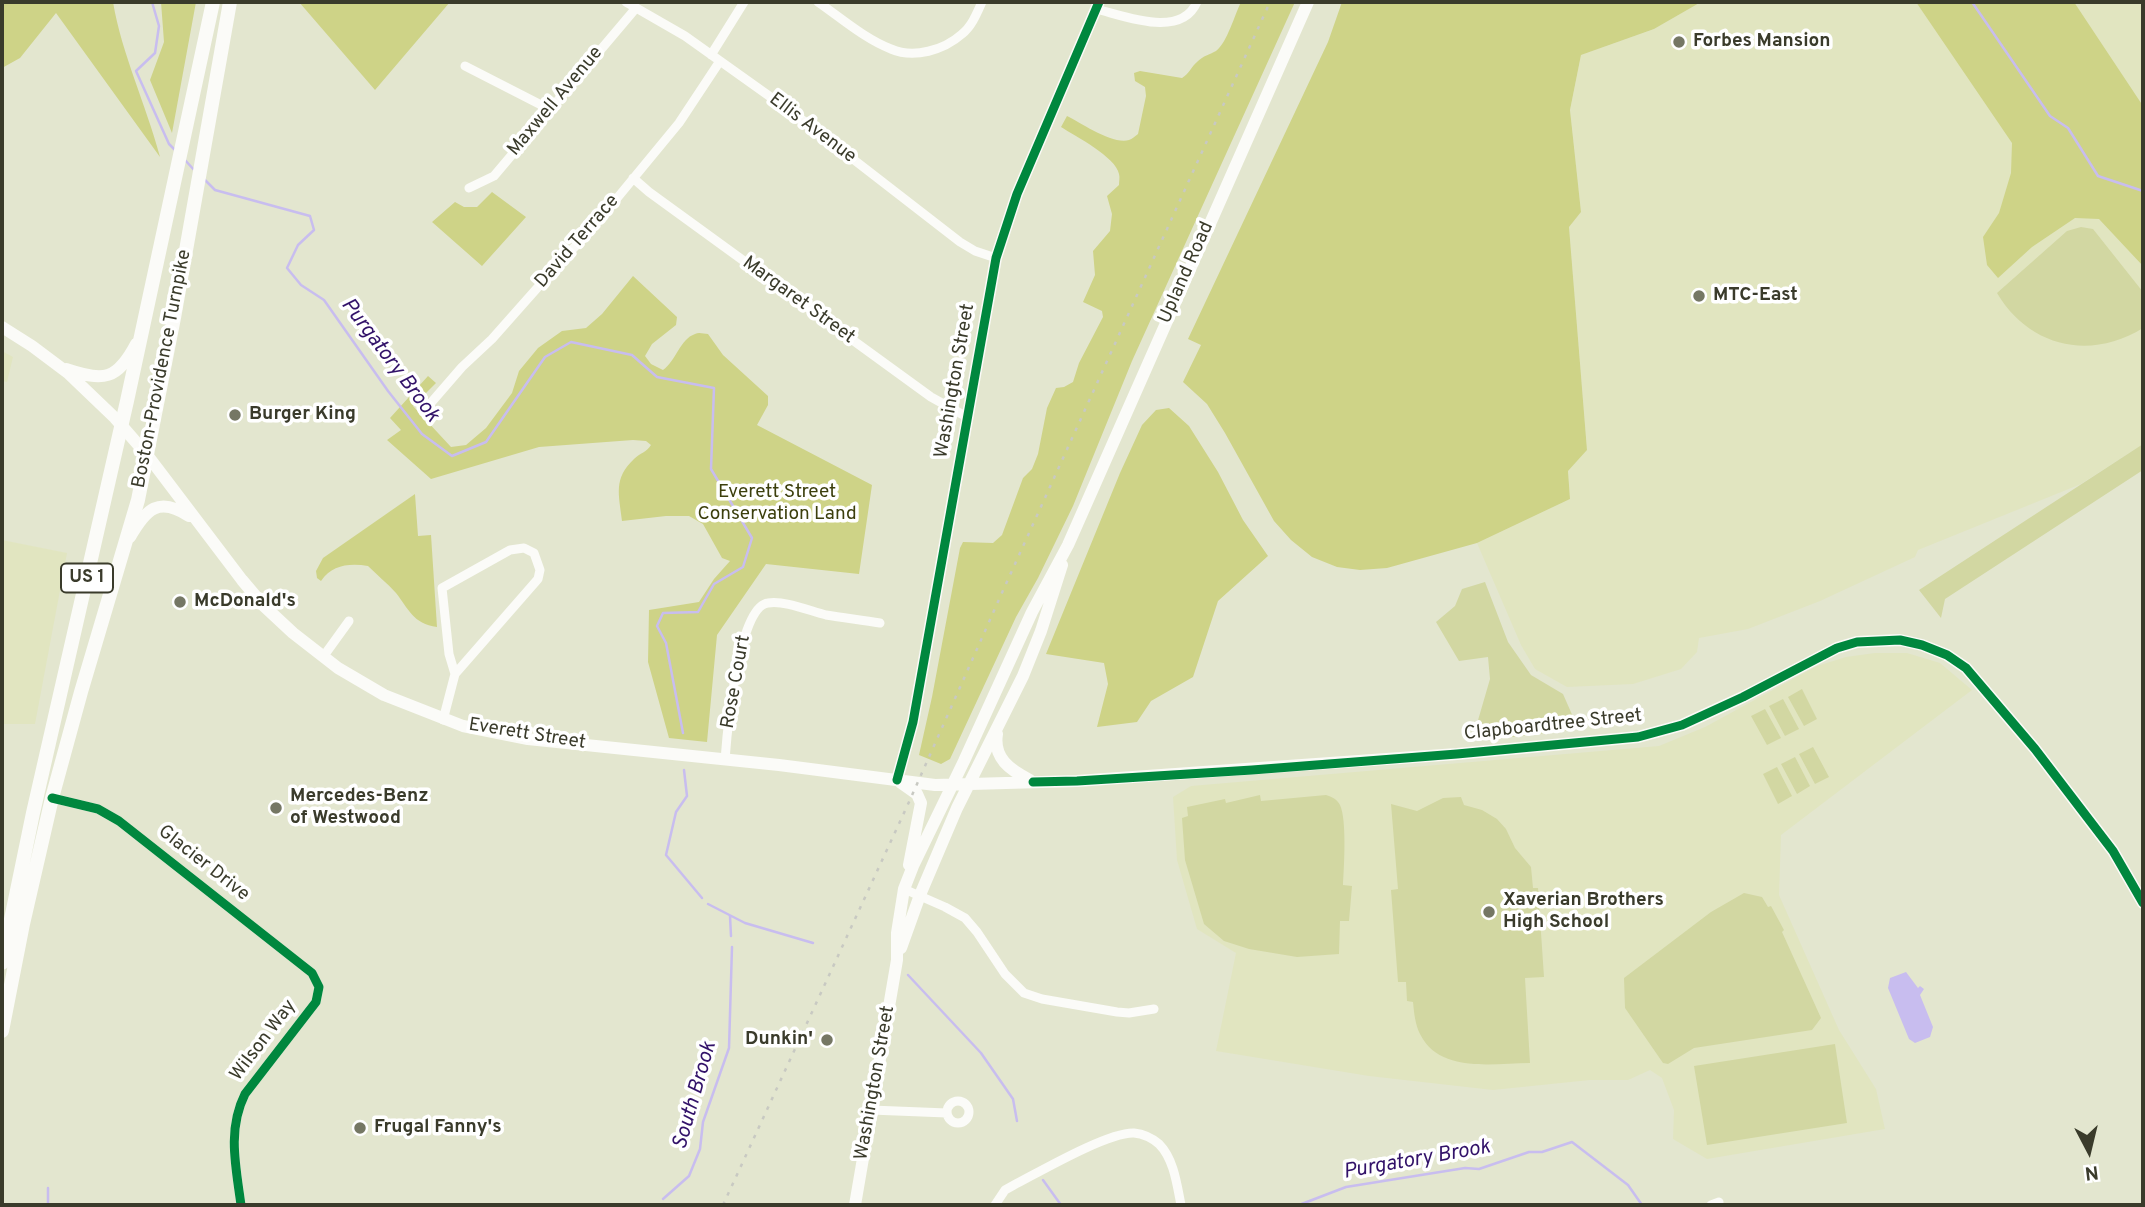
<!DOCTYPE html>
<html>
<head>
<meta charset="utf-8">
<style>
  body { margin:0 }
  #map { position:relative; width:2145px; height:1207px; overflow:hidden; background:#e3e6cf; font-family:Overpass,sans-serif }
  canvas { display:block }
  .frame { position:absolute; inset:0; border:4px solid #3a3b2b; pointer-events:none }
  .north { position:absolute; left:2054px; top:1116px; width:70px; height:70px; -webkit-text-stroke:5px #fff; paint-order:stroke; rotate:173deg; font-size:19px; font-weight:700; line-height:28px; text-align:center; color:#3a3b2b }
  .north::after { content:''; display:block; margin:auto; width:24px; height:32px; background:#3a3b2b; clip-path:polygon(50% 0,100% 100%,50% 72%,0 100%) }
</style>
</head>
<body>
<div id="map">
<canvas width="2145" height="1207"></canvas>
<div class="frame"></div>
<div class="north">N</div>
</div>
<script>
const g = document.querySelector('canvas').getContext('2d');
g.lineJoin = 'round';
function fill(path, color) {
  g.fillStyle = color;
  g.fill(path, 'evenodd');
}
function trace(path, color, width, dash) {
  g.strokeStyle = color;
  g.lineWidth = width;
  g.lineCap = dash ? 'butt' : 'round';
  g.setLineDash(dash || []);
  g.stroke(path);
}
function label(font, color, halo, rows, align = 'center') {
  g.font = font + ' Overpass,sans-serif';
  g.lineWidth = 7;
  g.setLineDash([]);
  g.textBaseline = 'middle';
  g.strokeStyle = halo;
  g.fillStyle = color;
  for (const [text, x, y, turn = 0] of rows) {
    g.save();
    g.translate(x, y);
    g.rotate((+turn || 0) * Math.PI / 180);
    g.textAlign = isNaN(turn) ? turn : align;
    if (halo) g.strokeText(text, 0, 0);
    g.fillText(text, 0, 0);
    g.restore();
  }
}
const built = new Path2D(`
  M1701,2h442v442l-62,40 -163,66 -3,7 -95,44 -72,28 -49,9 -2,14 -16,17 -48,15 -66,3 -32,-18 -14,-24 -44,-102 93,-44 -2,-28 19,-21 -18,-223 12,-15 -11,-102 11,-55 73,-26z
  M2,351l11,6 -6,25 -5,-1z
  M2,540l65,13 -32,171h-33z
  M1875,653h32l33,10 32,27 -191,145 -2,60 60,135 37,59 9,40 -178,30 -34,-20 1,-29 -12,-32 -12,-8 -22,10h-38l-97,10 -124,-14 -153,-25 20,-98 -39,-24 -20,-69 -4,-63 18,-11 468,-40 46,-19 112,-61 29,-9z`);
const green = new Path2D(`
  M2081,227l12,2 50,63v36c-53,33 -114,19 -146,-35l70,-62z
  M2143,444v26l-198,129 -4,19 -22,-28z
  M1485,582l23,60 23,33 32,19 11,25 -4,11 -56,7 -40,-3 16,-55 -2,-22 -29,4 -23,-39 19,-16 7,-17z
  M1802,689l15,30 -13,7 -16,-29z
  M1783,699l16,30 -14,7 -16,-30z
  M1765,709l16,29 -14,7 -16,-29z
  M1813,747l16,30 -14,7 -16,-30z
  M1795,757l15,29 -13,8 -16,-30z
  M1777,767l15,29 -14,8 -15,-30z
  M1260,795l1,6 65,-6c6,2 11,4 14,10 7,15 4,62 3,80l9,1 -3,35h-9l-1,33 -42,3 -48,-8 -25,-8 -20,-17 -19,-64 -3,-42 6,-2 -1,-9 38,-8 1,4z
  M1461,797l3,8 18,5 15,9 9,10 9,19 16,19 2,21h5l6,89 -19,1 5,85c-37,0 -90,11 -110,-29 -5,-10 -6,-22 -7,-32l-6,-1 -1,-19h-8l-7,-92 7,-1 -7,-85 26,7 26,-13z
  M1744,893l18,4 6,10 3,-1 13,24 -2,2 39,86 -9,12 -118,18 -26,16 -5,-1 -38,-55 -1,-30 87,-66z
  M1835,1044l12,79 -140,22 -13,-79z`);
const forest = new Path2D(`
  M2,2h111c9,53 33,102 47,155l-104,-144 -36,45 -18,10z
  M161,2h35l-24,131 -22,-53 14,-38z
  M299,2h151l-75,88z
  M1241,2h54l-163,359 -59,145 -35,72 -22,39 -66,142 -9,5 -22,-9 13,-58 28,-149 3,-6 30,1 9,-8 21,-57 9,-9 6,-15 9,-46 9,-20 8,-1 9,-5 6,-19 24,-46 -1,-6 -19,-9 12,-27 -2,-24 17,-20 2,-17 -5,-18 12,-11c0,-4 1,-8 0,-11 -3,-17 -44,-38 -58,-47l6,-11c14,7 46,29 62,24 3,-1 6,-4 9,-6l8,-38 -1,-9 -10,-6 -1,-8 6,-2 42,7c7,-4 9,-11 15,-16 7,-7 12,-7 19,-11 11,-8 19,-37 25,-49z
  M1342,2h359l-47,27 -73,26 -11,55 11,102 -12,15 18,223 -19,21 2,28 -93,44 -90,25 -27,2 -23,-3 -25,-10 -21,-17 -17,-19 -49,-88 -18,-29 -24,-22 18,-37 -13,-6 140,-297z
  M1916,2h158l69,104v160l-44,-47 -24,-1 -43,29 -34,31 -11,-13 -4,-28 16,-24 12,-40 1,-30z
  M492,192l34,25 -44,49 -50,-44 23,-20 9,5h13z
  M633,276l44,41 -1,8 -24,19 -7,12 6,8 12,6c13,-9 17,-31 32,-36 4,-2 9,0 13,0l15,21 45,41v9l-11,20 115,60 -13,89 -93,-10 -49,71 -10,107 -38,-4 -21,-76 1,-52 50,-8 15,-23 16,-18 -8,-3 -19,-34 -14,-8h-23l-44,5c-3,-27 -9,-42 12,-62 6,-6 13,-7 17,-14l-5,-4 -13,-1 -94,7 -108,32 -44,-39 14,-10 -11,-12 38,-42 8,7 -23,23 38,41 15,-2 20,-17 26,-35 7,-22 19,-23 24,-17 24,-3 16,-14z
  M1169,408l20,18 29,46 25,48 25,36 -50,45 -25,76 -42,24 -14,21 -40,5 11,-43 -4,-21 -58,-9 74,-181 22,-48 14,-15z
  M415,494l3,42 13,-1 6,92c-24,-3 -29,-19 -41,-34 -9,-10 -19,-18 -28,-27 -19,-3 -36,-1 -47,15l-4,-3 -1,-7 7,-13z`);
const water = new Path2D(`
  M1906,972l12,16 2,-2 4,3 -4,6 13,32 -3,10 -15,6 -6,-4 -21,-51 2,-10z`);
const stream = new Path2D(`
  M152,2l7,24 -4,27 -19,18 33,73 7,7
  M1972,2l78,114 18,12 30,48 45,15
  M185,160l10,11
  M205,180l10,10 95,26 4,14 -16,15 -11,23 14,17 23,15 64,91 34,43 30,22 34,-14 59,-85 26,-15 61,13 25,22 57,11 -3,81 41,69 -9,29 -29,17 -16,28 -35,1 -6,13 9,17 17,90
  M684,770l3,26 -11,16 -10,43 36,43
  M708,904l37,19 68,20
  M730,916l1,20
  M908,975l73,78 32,46 4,22
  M1043,1180l18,25
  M663,1199l26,-23 11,-27 3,-27 26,-74 3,-101
  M48,1205v-17
  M1299,1205l47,-18 119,-19 14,1 50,-17h13l30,-10 56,43 14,20`);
const street = new Path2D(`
  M626,2l59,34 115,82 160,124 15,9 21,7
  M818,2c23,16 47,37 73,47 23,10 53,1 71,-15 10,-8 15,-21 20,-32
  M1096,9c29,7 85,30 101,-7
  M711,55l33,-53
  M465,66l84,43
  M633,178l16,14 282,205 36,20
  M469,188l25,-12 142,-168
  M423,412l39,-45 30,-28 70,-79 28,-29 89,-108 41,-62
  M524,548l10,5 6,17 -2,9 -83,95 -6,-20 -7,-66 68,-38z
  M323,657l26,-36
  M443,720l12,-46
  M725,760c2,-27 13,-154 43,-157 16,-3 42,8 58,12 18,3 36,5 54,8
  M52,798l46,11 21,12 193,152 7,14 -3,15 -71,92c-18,36 -9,73 -4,111
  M904,889l41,18 20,11 12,14 28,42 19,19 18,6 75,13 12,1 25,-4
  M947 1112a11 11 0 1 1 22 0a11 11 0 1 1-22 0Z
  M871,1110l76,3
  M995,1205l10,-15 9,-5c27,-14 94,-53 120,-52 10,1 18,5 25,11 15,15 18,41 22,61
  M1711,1205l8,-3`);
const secondary = new Path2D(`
  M2,327l30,19 36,27 47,45 33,38 94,124 22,26 29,27 45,35 46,27 79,31 65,13 251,26 156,20 142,-4 380,-27 181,-17 44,-12 61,-28 94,-49 20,-6 43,-2 22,5 25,10 19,13 69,81 78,102 30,52
  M66,369c38,13 51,11 70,-25
  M130,537c16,-28 29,-41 59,-21
  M997,734c-4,24 13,36 33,46
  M897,780l16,-58 83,-464 21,-64 82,-192
  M900,782l17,12 4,9 -12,62
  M901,948l19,-53 37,-87 66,-132 18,-45 21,-66
  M855,1205l42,-245v-27l7,-44 9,-23 51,-105 68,-149 36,-67 240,-543`);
const primary = new Path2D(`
  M2,963l31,-150 94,-412 86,-399
  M2,1031l21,-107 29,-126 29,-106 57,-192 36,-182 56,-316`);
const rail = new Path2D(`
  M723,1205l186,-403 96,-216 265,-584`);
const cycleway = new Path2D(`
  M897,780l16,-58 83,-464 21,-64 82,-192
  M1033,782l44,-1 175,-11 205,-16 181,-17 44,-12 61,-28 94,-49 20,-6 43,-2 22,5 25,10 19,13 69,81 78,102 30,52
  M52,798l46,11 21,12 193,152 7,14 -3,15 -71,92c-18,36 -9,73 -4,111`);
const markers = [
  [1679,42,7,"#757764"],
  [1699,296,7,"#757764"],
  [235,415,7,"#757764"],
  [180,602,7,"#757764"],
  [276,808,7,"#757764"],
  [1489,912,7,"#757764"],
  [827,1040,7,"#757764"],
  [360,1128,7,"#757764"]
];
const shields = [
  [87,578,52]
];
const shieldNames = [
  ["US 1",87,578]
];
const poiNames = [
  ["Forbes Mansion",1693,42],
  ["MTC-East",1713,296],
  ["Burger King",249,415],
  ["McDonald's",194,602],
  ["Mercedes-Benz",290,797],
  ["of Westwood",290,819],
  ["Xaverian Brothers",1503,901],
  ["High School",1503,923],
  ["Dunkin'",813,1040,"right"],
  ["Frugal Fanny's",374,1128]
];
const streetNames = [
  ["Maxwell Avenue",556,102,-50],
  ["Ellis Avenue",812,129,37],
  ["David Terrace",578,242,-49],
  ["Upland Road",1187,273,-66],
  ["Margaret Street",798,301,36],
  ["Boston-Providence Turnpike",163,369,-79],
  ["Washington Street",956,381,-80],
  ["Rose Court",737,682,-80],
  ["Clapboardtree Street",1553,726,-6],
  ["Everett Street",527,735,9],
  ["Glacier Drive",203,864,38],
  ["Wilson Way",264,1041,-53],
  ["Washington Street",876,1083,-80]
];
const parkNames = [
  ["Everett Street",777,493],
  ["Conservation Land",777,515]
];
const waterNames = [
  ["Purgatory Brook",389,361,53],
  ["South Brook",696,1096,-74],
  ["Purgatory Brook",1417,1161,-10]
];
fill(built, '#e1e5c0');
fill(green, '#d2d7a2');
fill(forest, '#ced387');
fill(water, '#c8bdef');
trace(stream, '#c8bdef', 2.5);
trace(street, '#fbfbf8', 9);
trace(secondary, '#fbfbf8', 12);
trace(primary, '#fbfbf8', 14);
trace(rail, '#c8c9c2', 2.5, [3.5, 7]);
trace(cycleway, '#00873e', 9);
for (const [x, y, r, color] of markers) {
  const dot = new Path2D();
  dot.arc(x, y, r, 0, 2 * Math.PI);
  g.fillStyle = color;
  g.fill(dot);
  trace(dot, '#fff', 2.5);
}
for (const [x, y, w] of shields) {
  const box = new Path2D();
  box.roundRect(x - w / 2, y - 14.5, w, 29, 5);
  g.fillStyle = '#fff';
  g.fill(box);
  trace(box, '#3a3b2b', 2);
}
label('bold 18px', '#3a3b2b', null, shieldNames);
label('bold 19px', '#3a3b2b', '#fff', poiNames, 'left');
label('19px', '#3a3b2b', '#fff', streetNames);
label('19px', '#3c3f0d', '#fff', parkNames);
label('italic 21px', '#321269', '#fff', waterNames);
</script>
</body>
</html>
